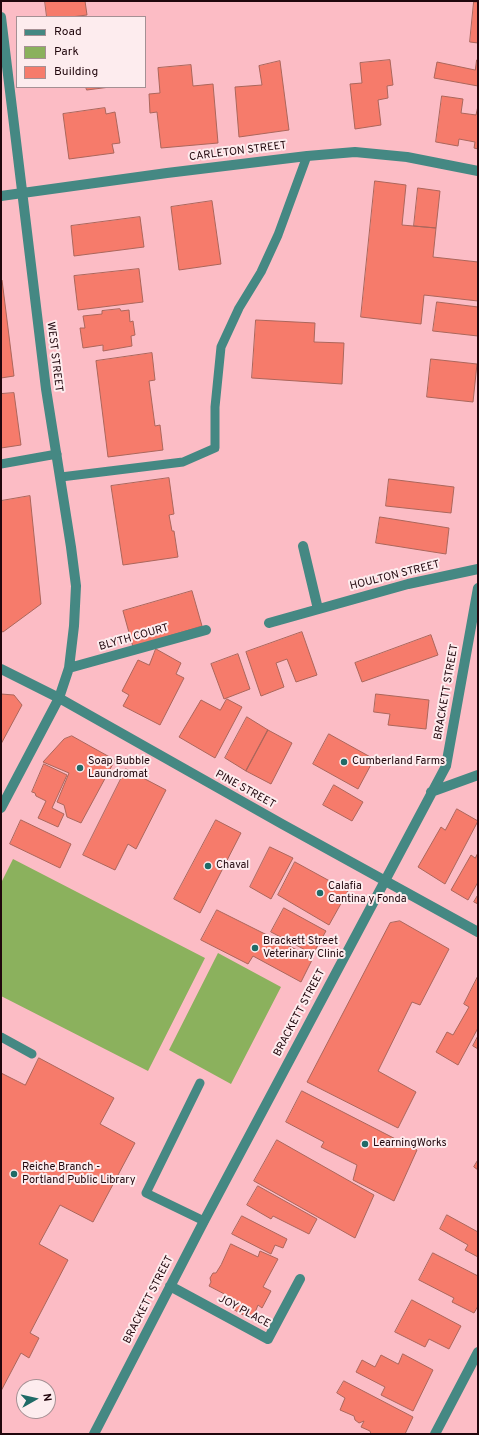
<!DOCTYPE html>
<html>
<head>
<meta charset="utf-8">
<style>
  body { margin:0 }
  #map { position:relative; width:479px; height:1435px; overflow:hidden; background:#fcbcc5; font-family:Overpass,sans-serif }
  canvas { display:block }
  .frame { position:absolute; inset:0; border:2px solid #20060c; pointer-events:none }
  .legend { position:absolute; left:16px; top:16px; width:130px; height:72px; box-sizing:border-box; background:#fdecee; border:1px solid #a59094; margin:0; padding:5px 7px; list-style:none; font-size:12px; color:#20060c }
  .legend li { display:flex; align-items:center; gap:8px; height:20px }
  .legend b { width:20px; border:1px solid #a59094 }
  .north { position:absolute; left:16px; top:1379px; width:40px; height:40px; box-sizing:border-box; background:#fdecee; border:1px solid #a59094; border-radius:50%; rotate:82deg; font-size:11px; font-weight:700; line-height:16px; text-align:center; color:#20060c }
  .north::after { content:''; display:block; margin:auto; width:14px; height:18px; background:#206b67; clip-path:polygon(50% 0,100% 100%,50% 72%,0 100%) }
</style>
</head>
<body>
<div id="map">
<canvas width="479" height="1435"></canvas>
<div class="frame"></div>
<ul class="legend">
<li><b style="height:5px;background:#458883"></b>Road</li>
<li><b style="height:11px;background:#8bb15d"></b>Park</li>
<li><b style="height:11px;background:#f67b6b"></b>Building</li>
</ul>
<div class="north">N</div>
</div>
<script>
const g = document.querySelector('canvas').getContext('2d');
g.lineJoin = 'round';
function fill(path, color) {
  g.fillStyle = color;
  g.fill(path, 'evenodd');
}
function trace(path, color, width, dash) {
  g.strokeStyle = color;
  g.lineWidth = width;
  g.lineCap = dash ? 'butt' : 'round';
  g.setLineDash(dash || []);
  g.stroke(path);
}
function label(font, color, halo, rows, align = 'center') {
  g.font = font + ' Overpass,sans-serif';
  g.lineWidth = 4;
  g.setLineDash([]);
  g.textBaseline = 'middle';
  g.strokeStyle = halo;
  g.fillStyle = color;
  for (const [text, x, y, turn = 0] of rows) {
    g.save();
    g.translate(x, y);
    g.rotate((+turn || 0) * Math.PI / 180);
    g.textAlign = isNaN(turn) ? turn : align;
    if (halo) g.strokeText(text, 0, 0);
    g.fillText(text, 0, 0);
    g.restore();
  }
}
const green = new Path2D(`
  M13,859l192,99 -57,113 -147,-75v-113z
  M218,953l63,34 -50,97 -62,-34z`);
const building = new Path2D(`
  M45,1h40l2,14 -16,2h-24z
  M474,2h4v41l-8,-1z
  M390,60l3,25 -6,1 1,12 -10,2 3,25 -26,4 -5,-45 12,-1 -2,-20z
  M477,60h1v26l-44,-8 3,-16 38,8z
  M280,61l9,69 -50,7 -4,-50 27,-2 -3,-19z
  M191,65l2,21 20,-2 5,59 -57,5 -4,-36 -7,1 -1,-19 11,-1 -2,-25z
  M86,87h24l-23,3z
  M442,96l21,3 -2,14 15,2 2,-9v43l-4,-1 1,-6 -16,-3 -1,7 -22,-4z
  M105,108l1,6 9,-2 5,31 -8,1 2,9 -45,6 -6,-45z
  M375,181l31,4 -4,40 34,3 -3,29 45,5v39l-54,-6 -3,29 -60,-7z
  M418,188l22,3 -4,37 -22,-2z
  M212,201l9,63 -42,6 -8,-63z
  M140,217l4,30 -70,9 -3,-30z
  M139,269l4,33 -65,8 -4,-34z
  M1,280h1l12,96 -13,2z
  M437,302l41,5v29l-45,-5z
  M120,309l1,2 8,-1 1,12 3,-1 2,14 -4,1 1,10 -29,5v-6l-20,3 -3,-20h5l-2,-12 19,-2v-3z
  M256,320l59,3 -1,19 30,1 -2,41 -90,-6z
  M152,353l3,27 -6,1 6,45 5,-1 3,25 -55,7 -12,-96z
  M431,359l46,5 -4,38 -46,-5z
  M14,393l7,52 -20,3v-54z
  M169,478l5,36 -5,1 3,16h2l4,26 -55,8 -12,-79z
  M389,479l65,8 -3,26 -65,-7z
  M30,496l11,108 -38,28 -2,-1v-130z
  M380,517l69,11 -3,26 -70,-11z
  M192,591l10,35 -69,21 -10,-36z
  M302,632l15,43 -21,7 -9,-23 -11,4 8,24 -23,9 -15,-44z
  M431,635l7,20 -76,27 -7,-19z
  M156,649l25,14 -5,11 8,4 -24,47 -37,-19 6,-11 -7,-4 16,-31 11,5z
  M238,654l12,35 -26,10 -13,-35z
  M1,694l13,1 8,10 -21,39z
  M376,694l53,6 -3,29 -38,-4 2,-11 -16,-2z
  M227,699l15,8 -27,51 -36,-21 22,-37 19,10z
  M247,717l21,13 -22,41 -21,-13z
  M268,730l24,13 -21,41 -25,-13z
  M329,734l45,25 -16,30 -45,-25z
  M72,736l43,24 -34,63 -14,-6 -3,-12 -7,-3 12,-29 -26,-11 21,-23z
  M44,764l23,11 -15,33 12,6 -6,13 -20,-9 8,-17 -10,-5 -1,-3 -3,-1z
  M126,769l40,21 -30,59 -8,-5 -13,26 -32,-15z
  M334,785l29,17 -11,19 -29,-16z
  M457,809l21,12 -33,63 -27,-17 23,-40 4,3z
  M21,820l50,24 -11,24 -50,-24z
  M216,820l25,13 -41,80 -26,-14z
  M270,847l23,11 -22,41 -21,-12z
  M478,853v29l-10,18 -17,-10 20,-35 4,3z
  M295,862l53,29 -19,34 -51,-30z
  M478,895v9l-4,-2z
  M284,908l42,23 -13,23 -42,-22z
  M217,910l96,48 -12,24 -48,-26 -5,8 -47,-24z
  M400,921l49,28 -29,56 -8,-3 -34,69 38,21 -18,36 -91,-46 83,-159z
  M478,976v52l-20,37 -22,-13 11,-20 6,3 16,-28 -5,-3z
  M478,1036v13l-5,-3z
  M39,1058l75,40 -14,26 35,19 -42,79 -33,-17 -21,39 29,16 -38,73 9,5 -10,20 -8,-5 -20,38v-318l24,12z
  M302,1091l115,59 -23,51 -41,-21 4,-15 -36,-18 3,-5 -38,-20z
  M277,1140l97,55 -19,43 -101,-57z
  M478,1160v10l-4,-3z
  M258,1186l59,33 -8,15 -36,-18 -2,3 -24,-14z
  M447,1215l31,17v25l-13,-7 3,-5 -28,-16z
  M242,1216l45,23 -4,9 -8,-3 -4,9 -39,-20z
  M231,1244l27,13 2,-6 18,8 -15,28 8,4 -9,17 -4,-3 -6,15 -21,-12 3,-9 -25,-13 2,-4 -1,-4 3,-5h3l5,-8z
  M433,1253l45,23v30l-4,7 -22,-11 2,-4 -35,-18z
  M412,1300l49,26 -12,23 -20,-10 -4,8 -30,-15z
  M403,1354l30,16 -20,41 -32,-16 4,-8 -29,-15 6,-12 13,7 6,-12 17,9z
  M344,1381l69,36 -8,17h-34l-1,-3 -9,-4 3,-6 -5,2 -4,-3 -1,-4 -14,-6 5,-12 -8,-5z`);
const service = new Path2D(`
  M1,464l56,-10
  M61,477l122,-15 32,-14v-41l6,-60 18,-39 22,-36 17,-37 29,-79
  M1,1037l31,17
  M200,1083l-54,110 58,28`);
const minor = new Path2D(`
  M1,17l45,372 25,158 5,39 -2,40 -5,42 -10,30 -58,110
  M1,196l166,-23 140,-17 48,-4 52,5 71,14
  M303,546l15,63
  M269,623l139,-39 70,-15
  M69,668l137,-38
  M1,669l58,29 223,126 196,108
  M431,792l47,-17
  M170,1286l98,53 32,-60
  M94,1434l110,-213 242,-455 32,-178
  M435,1434l43,-82`);
const markers = [
  [344,762,4,"#206b67"],
  [80,768,4,"#206b67"],
  [208,866,4,"#206b67"],
  [320,893,4,"#206b67"],
  [255,948,4,"#206b67"],
  [365,1144,4,"#206b67"],
  [14,1174,4,"#206b67"]
];
const streetNames = [
  ["CARLETON STREET",238,152,-7],
  ["WEST STREET",54,357,83],
  ["HOULTON STREET",395,576,-14],
  ["BLYTH COURT",134,638,-16],
  ["BRACKETT STREET",447,692,-80],
  ["PINE STREET",245,790,29],
  ["BRACKETT STREET",300,1013,-62],
  ["BRACKETT STREET",149,1300,-63],
  ["JOY PLACE",244,1312,28]
];
const poiNames = [
  ["Soap Bubble",88,762],
  ["Laundromat",88,775],
  ["Cumberland Farms",352,762],
  ["Chaval",216,866],
  ["Calafia",328,887],
  ["Cantina y Fonda",328,900],
  ["Brackett Street",263,942],
  ["Veterinary Clinic",263,955],
  ["LearningWorks",373,1144],
  ["Reiche Branch -",22,1168],
  ["Portland Public Library",22,1181]
];
fill(green, '#8bb15d');
fill(building, '#f67b6b');
trace(building, '#ab665b', 1);
trace(service, '#458883', 9);
trace(minor, '#458883', 10);
for (const [x, y, r, color] of markers) {
  const dot = new Path2D();
  dot.arc(x, y, r, 0, 2 * Math.PI);
  g.fillStyle = color;
  g.fill(dot);
  trace(dot, '#fdecee', 1.5);
}
label('11px', '#20060c', '#fdecee', streetNames);
label('11px', '#20060c', '#fdecee', poiNames, 'left');
</script>
</body>
</html>
